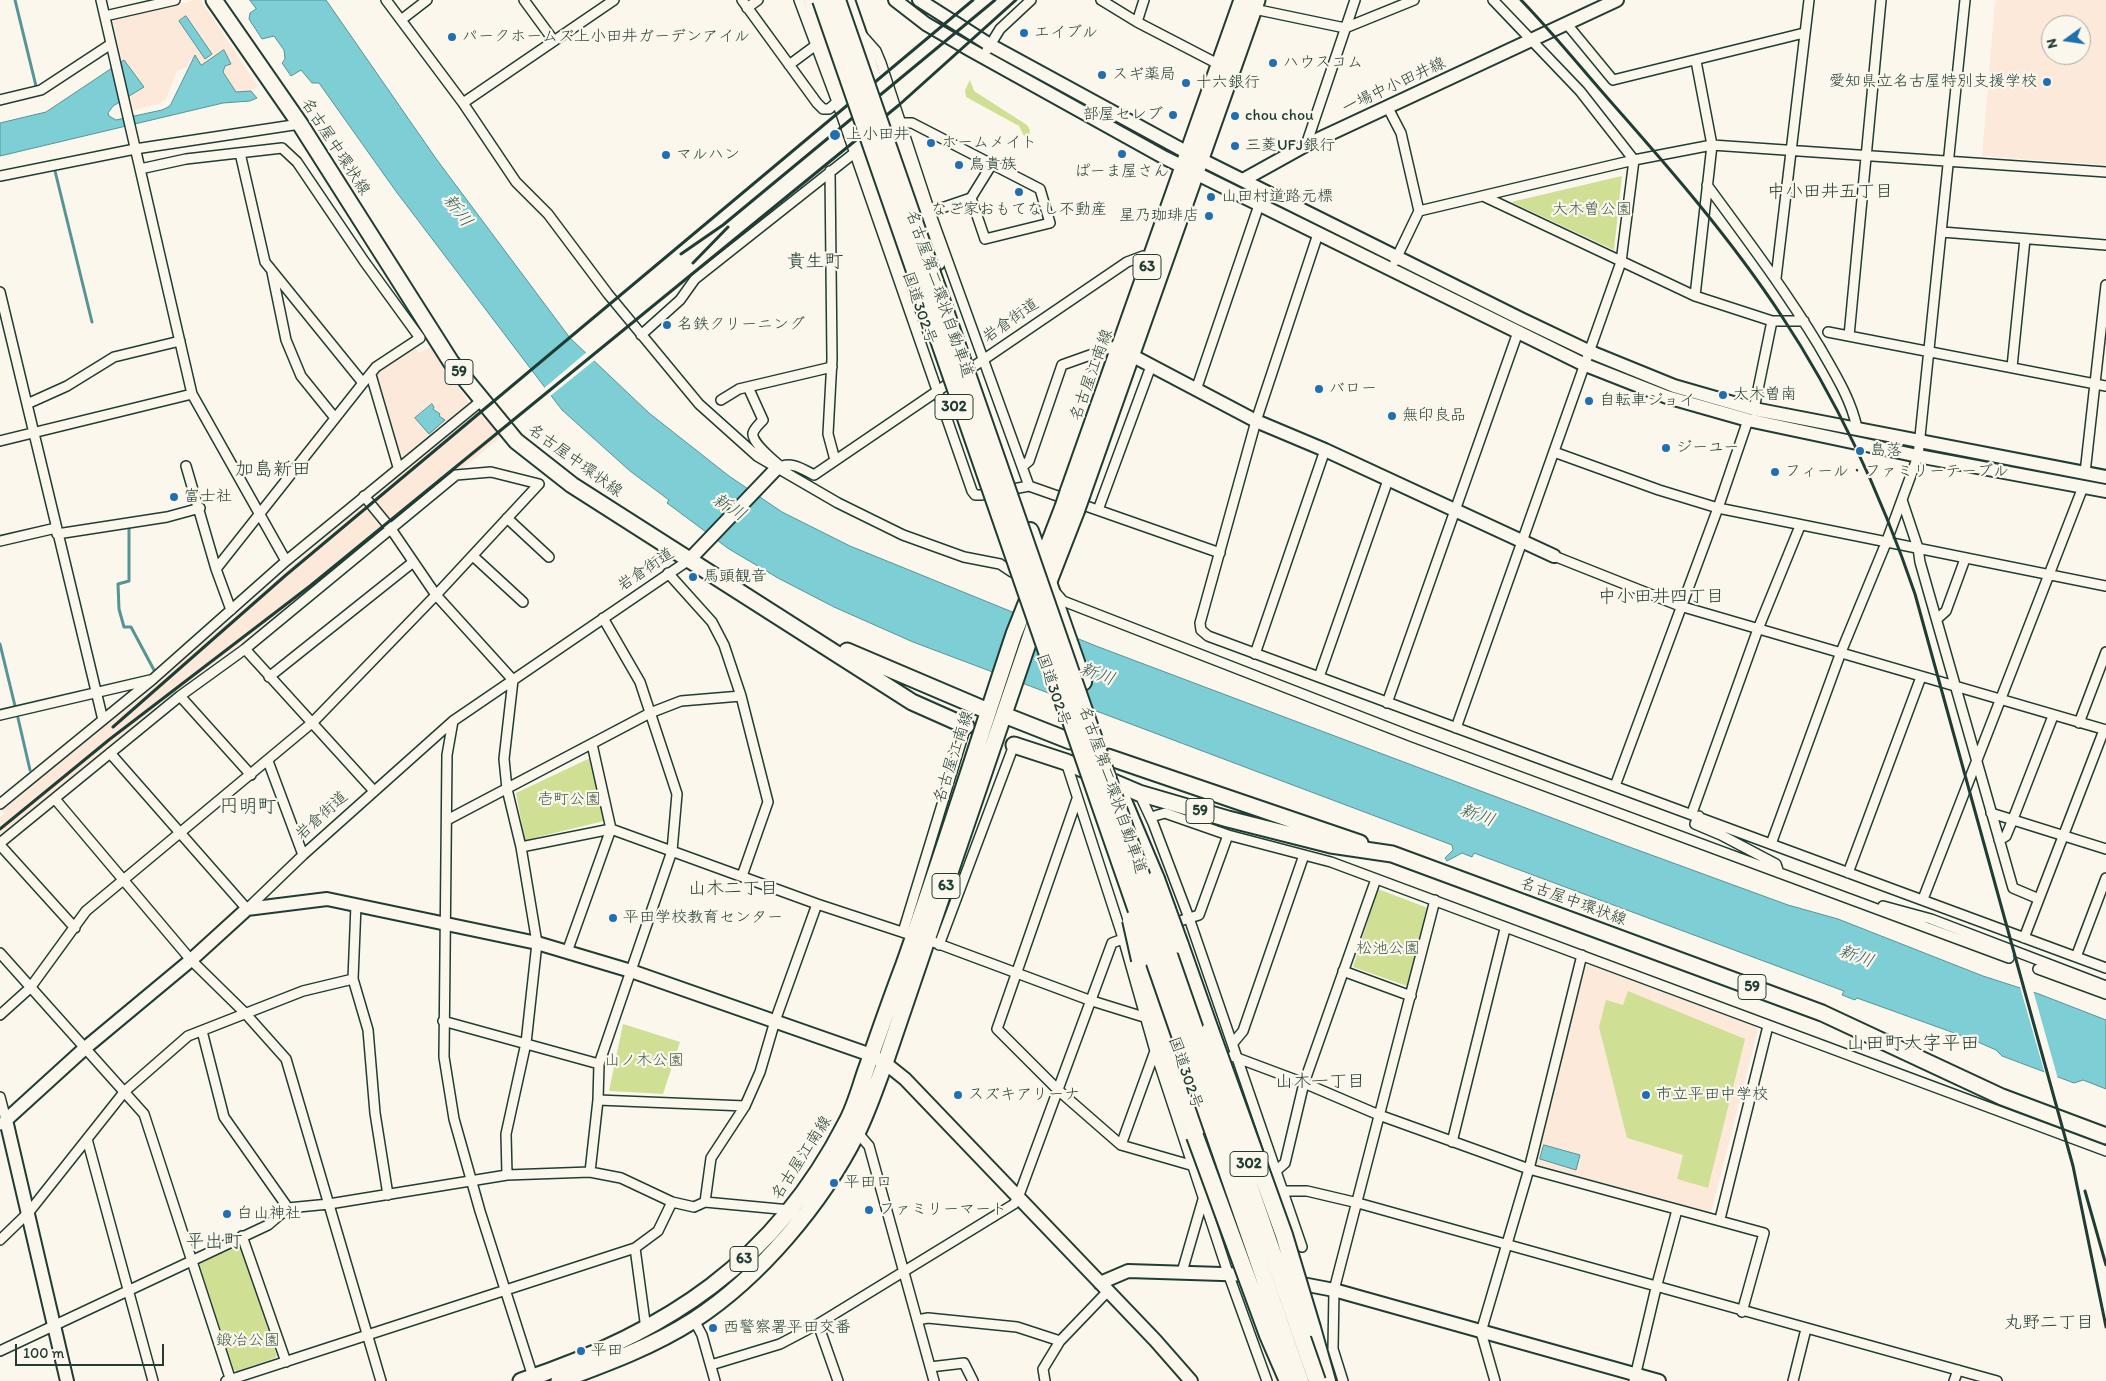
<!DOCTYPE html>
<html>
<head>
<meta charset="utf-8">
<style>
  body { margin:0 }
  #map { position:relative; width:2106px; height:1381px; overflow:hidden; background:#fbf7ec; font-family:Itim,sans-serif }
  canvas { display:block }
  .north { position:absolute; left:2041px; top:15px; width:50px; height:50px; box-sizing:border-box; background:#fbf7ec; border:1px solid #a3ada2; border-radius:50%; rotate:256deg; font-size:14px; font-weight:700; line-height:20px; text-align:center; color:#1f3d34 }
  .north::after { content:''; display:block; margin:auto; width:18px; height:22px; background:#1f6fb2; clip-path:polygon(50% 0,100% 100%,50% 72%,0 100%) }
  .scale { position:absolute; left:15px; top:1344px; width:149px; height:22px; box-sizing:border-box; border:2px solid #1f3d34; border-top:0; padding-left:6px; font-size:15px; line-height:18px; white-space:nowrap; color:#1f3d34; -webkit-text-stroke:4px #fbf7ec; paint-order:stroke }
</style>
</head>
<body>
<div id="map">
<canvas width="2106" height="1381"></canvas>
<div class="north">N</div>
<div class="scale">100 m</div>
</div>
<script>
const g = document.querySelector('canvas').getContext('2d');
g.lineJoin = 'round';
function fill(path, color) {
  g.fillStyle = color;
  g.fill(path, 'evenodd');
}
function trace(path, color, width, dash) {
  g.strokeStyle = color;
  g.lineWidth = width;
  g.lineCap = dash ? 'butt' : 'round';
  g.setLineDash(dash || []);
  g.stroke(path);
}
function label(font, color, halo, rows, align = 'center') {
  g.font = font + ' Itim,"Klee One",sans-serif';
  g.lineWidth = 4.5;
  g.setLineDash([]);
  g.textBaseline = 'middle';
  g.strokeStyle = halo;
  g.fillStyle = color;
  for (const [text, x, y, turn = 0] of rows) {
    g.save();
    g.translate(x, y);
    g.rotate((+turn || 0) * Math.PI / 180);
    g.textAlign = isNaN(turn) ? turn : align;
    if (halo) g.strokeText(text, 0, 0);
    g.fillText(text, 0, 0);
    g.restore();
  }
}
const built = new Path2D(`
  M195,0h6l57,86 -7,5 -15,1 -13,-20 2,-6 -13,-7 -11,6 -10,-6 -4,8 -10,4 -11,28 -7,5 -26,6 -3,-14 14,-10 -20,-26 -2,1 -9,-40 2,-3 53,-13 1,3z
  M1997,0h109v165l-124,-9 13,-154zM2051,25h30v30h-30z
  M415,347l4,6 12,-6 39,57 -65,55h-4l-26,-80 3,-6 16,-13z
  M477,409l25,27 -106,88 -25,-27z
  M364,503l21,29 -107,85 -72,52 -206,168v-19l4,-4 -3,-5 121,-102 4,-1 96,-79z
  M1589,964l165,62 4,4 -46,179 -3,3 -172,-47 -3,-5 52,-194z`);
const green = new Path2D(`
  M970,80l4,11 53,34 3,5 -1,6h-5l-5,-10 -53,-29 -1,-7z
  M1622,176l-8,74 -103,-48z
  M590,758l14,63 -79,19 -9,-47z
  M1378,889l50,19 -21,78 -54,-19z
  M1628,991l117,48 -37,149 -31,-9 6,-24 -56,-17 -28,-111 7,-27 17,5z
  M623,1024l57,18 -17,52 -54,-3z
  M236,1245l5,2 36,109 -2,2 -38,13 -5,-2 -33,-103 2,-4z`);
const water = new Path2D(`
  M250,0h76l111,160 133,178 79,75 80,63 53,36 68,34 246,100 528,199 164,60 50,14 145,57 56,18 67,26v69l-23,-9 -9,3 -72,-27 -6,-6 -25,-11 -114,-41 -2,2 -13,-5 2,-4 -370,-138 -2,4 -10,-4 -15,8 -2,-3 8,-8 -1,-5 -539,-203 -79,-35 -56,-29 -49,-29 -62,-46 2,-3 -39,-29 -68,-61 -167,-220 -76,-107h-7l-11,-13 -10,6 -9,-13 3,-4 -1,-9 -10,-14 -12,3 -13,-20 1,-6 6,-4z
  M186,16l26,38 -7,5 -26,-38z
  M224,50l7,14 -6,2 -2,6 13,20 15,-1 6,7 -7,3 -27,2 -223,53v-33l46,-11 78,-52 20,27 -31,19 -5,7 1,3 7,4 46,-10 8,-4 25,-51 6,10z
  M432,404l2,3 -1,2 7,5 -1,2 6,4 -16,14 -14,-16z
  M1544,1145l36,10 -4,15 -36,-11z`);
const pier = new Path2D(`
  M588,351l8,8 -47,38 -6,-8z
  M2020,987l13,3 25,89 -13,-5z`);
const stream = new Path2D(`
  M15,0l21,86
  M55,171l37,151
  M129,527v54l-11,3 1,25 5,18h7l23,43
  M0,644l15,62
  M18,718l12,52`);
const street = new Path2D(`
  M101,0l91,394 94,167
  M386,0l77,103 53,79 32,32 60,80 91,110 58,52 81,47 65,32 61,22 36,7 12,8
  M524,0l30,41
  M742,0l75,103 6,6h6l8,-7
  M799,0l38,102 135,389 3,4h6l48,-9 191,67
  M1101,0l36,22 81,42
  M747,8l11,-8
  M1254,9l91,19 69,-28
  M105,16l70,-16
  M401,20l26,-20
  M1137,22l7,-22
  M1566,23l47,57 191,-47
  M860,33l16,18 5,12 49,149 99,274
  M987,50l13,-21 31,-29
  M789,65l27,-20
  M0,100l41,-10 70,-46
  M463,103l151,-103
  M1388,108l13,25 18,78 -24,50
  M900,123h12l128,66 10,34 -65,16 -14,-41 21,-34
  M1306,145l49,-145
  M240,153l25,109 98,121
  M140,169l46,-10 96,-11 15,14 67,99 56,77 -44,29 -13,16 -147,186
  M830,171l2,188 -4,75 7,26
  M0,176l135,-27 165,-25
  M1707,185c39,53 78,105 112,161 15,26 32,53 38,82
  M1483,196l212,100 77,25h32
  M1419,211l215,-51 78,-15 394,27
  M930,212l41,-14
  M1942,232l164,13
  M1318,234l-62,187 -56,202 1,7 7,6 898,332
  M272,272l14,68 15,36 34,42
  M1776,278l33,-278
  M0,292l103,428
  M1695,296l17,-151 -16,-84
  M1828,332l278,54
  M641,335l39,-35 15,-21 158,-125
  M1849,336l32,-336
  M2012,367l13,-128
  M371,375l27,92
  M748,387l15,33c-3,3 -9,9 -10,13 -2,9 21,28 27,33
  M1196,390l63,-185
  M721,400l18,-11 93,-22
  M27,404l40,-18 47,-29 66,-16
  M1754,409l18,-88
  M0,441l192,-47
  M1554,452l105,38 59,18 388,78
  M186,466l30,103 15,41
  M1023,466l6,-5 33,-96 59,-21
  M776,469c14,-9 25,-1 38,6l313,-213 16,-6 8,1
  M2085,473l21,-188
  M364,496l27,33 45,66 77,85 -9,79 3,30 14,58 16,96 -11,100 -20,91 1,41
  M1902,500l16,48 2,14 93,326 26,11
  M1098,510l53,-144
  M507,518l42,39
  M57,534l110,-17 33,-9
  M0,541l56,-13
  M473,556l50,46
  M1554,556l126,50 426,124
  M668,573l44,49 12,23 17,51 27,106 -26,74
  M1056,593l7,8 350,136 596,221
  M1937,619l9,-8 19,-52
  M245,649l129,142
  M1255,654l70,-204
  M269,677l143,-114
  M1319,677l69,-197
  M180,696l71,79
  M1387,703l131,-371
  M0,715l150,-35
  M453,721l-6,34 -3,302 10,62 26,92 53,166
  M2079,723l27,-71
  M1456,728l165,-466 13,-102 -54,-69 -87,-91
  M110,753l137,156 56,-54 150,-134 236,-161
  M268,761l35,94
  M1066,762l57,176 32,113 73,222 39,108
  M1615,786l103,-278 30,-88
  M1139,793l14,30 36,95 113,329
  M55,799l136,161 54,53 41,46 95,322
  M1077,799l-80,230 61,61 63,55 73,21
  M0,804l153,-125 133,-118 195,-160
  M1692,813l66,-184 42,-103
  M1991,813l115,36
  M1699,816l-4,8 26,11 55,29 3,9
  M1151,817l14,-4 63,22 103,27 775,289
  M447,820l203,-107 31,-12 60,-5
  M1999,840l7,-4 7,-17 40,-103
  M0,843l180,-147 65,-47 211,-174 35,-3 48,12 -103,111 -123,127 -227,189 -56,77 -30,27
  M1771,844l70,-192 45,-109 32,-87 47,-456
  M0,845l75,83
  M521,847l90,-18 206,75 97,32
  M1848,873l73,-196
  M1923,899l160,-412
  M356,905l-3,74 15,51 7,83 13,82
  M1883,906l48,13 175,67
  M1170,924l29,-9 29,-80
  M903,932l63,-206
  M2024,938l80,-208
  M928,940l161,60 58,18
  M939,945l75,-200
  M567,952l44,-123 -19,-85
  M0,953l144,161 87,267
  M2076,957l30,-79
  M2038,969l68,25
  M1343,971l68,25
  M443,1021l156,43
  M202,1031l22,86 64,91
  M1233,1043l10,-12 61,-176
  M1232,1056l72,27 75,32 150,54 235,64 -22,79
  M0,1097l6,23 -6,5
  M598,1100l147,6
  M857,1132l12,14 65,235
  M87,1139l66,242
  M1452,1142l53,-213
  M1121,1145l34,-94
  M1277,1170l8,-7 19,-80 72,-204
  M590,1172l8,-72 1,-36 73,-213 5,-57 -37,-112 -37,-64
  M1284,1191h23l51,12 639,178
  M705,1202l85,8
  M1720,1219l48,-193
  M242,1236l44,126
  M0,1240l29,-28 96,-121 63,-55 115,-45 50,-12
  M635,1248l11,81
  M1182,1272l22,-76
  M694,1320l8,15 13,46
  M917,1320l11,-2 89,9 43,14
  M818,1324l20,57
  M0,1351l268,-126 20,-17 41,-4 178,-29 83,-3 31,6 51,24 22,5 11,-5 6,-44 34,-52 15,-34 15,-51 42,-117
  M711,1365l69,-21 38,-20 196,-120 4,-6 94,-255 24,-9
  M930,1367l34,-4 9,18
  M226,1381l409,-133 23,-17 14,-29
  M1045,1381l-2,-12 17,-28 48,-50
  M1343,1381l-10,-32 1,-59 101,-390
  M1495,1381l-14,-49 48,-163 53,-214
  M1634,1381l22,-93 21,-78
  M1793,1381l13,-52
  M1954,1381l4,-11`);
const secondary = new Path2D(`
  M895,0l31,24 43,25 196,109 418,206 84,33 81,23 170,36 188,35
  M919,0l71,45 198,108 333,166 67,32 86,35 80,23 352,68
  M1243,180l63,-35 311,-145
  M1131,355l125,66 69,29 229,106
  M689,560l87,-91
  M1292,1282l42,8 325,91
  M1100,1283l28,-12 125,4
  M67,1381l-61,-261 78,-71 107,-89 56,-51 80,-10 210,44 94,28 240,84 14,8 20,16 250,261 36,41`);
const primary = new Path2D(`
  M214,0l86,124 151,238 65,79 56,44 340,217 54,24
  M1068,492l174,-492
  M1082,495l175,-495
  M1039,569l24,-62
  M1046,589l30,-77
  M847,651l141,60
  M1004,715l66,26
  M1014,745l52,17 73,31 89,26 103,26 61,9 430,159 180,84 104,39
  M1108,757l252,86
  M521,1381c145,-48 254,-119 325,-258 9,-16 14,-36 20,-53 12,-34 24,-69 37,-103 39,-110 74,-222 111,-333l17,-43
  M559,1381c46,-17 93,-34 135,-61 66,-43 128,-117 163,-187 11,-22 19,-47 28,-70l153,-449`);
const highway = new Path2D(`
  M812,0l94,272
  M846,0l91,262
  M1030,531l53,151
  M1121,796l35,83
  M1180,945l30,85
  M1140,960l12,46 43,128
  M1199,1114l48,140
  M1312,1328l15,53`);
const rail = new Path2D(`
  M1521,0c32,33 60,68 90,102 60,68 120,137 170,213 57,86 101,182 134,279l158,572 33,161
  M681,254l42,-29 272,-225
  M693,263l35,-36
  M113,727l173,-152 687,-575
  M0,829l110,-90 200,-153 589,-481 117,-105
  M2085,1191l21,74`);
const primaryBridge = new Path2D(`
  M1063,507l5,-15
  M1076,512l6,-17`);
const highwayBridge = new Path2D(`
  M821,0l479,1381
  M837,0l480,1381
  M1156,879l24,66
  M1131,920l9,40
  M1210,1030l74,205 28,93
  M1195,1136l73,199 20,46`);
const markers = [
  [1024,33,5,"#1f6fb2"],
  [452,37,5,"#1f6fb2"],
  [1273,63,5,"#1f6fb2"],
  [1102,75,5,"#1f6fb2"],
  [2047,82,5,"#1f6fb2"],
  [1186,83,5,"#1f6fb2"],
  [1173,115,5,"#1f6fb2"],
  [1235,116,5,"#1f6fb2"],
  [835,135,6,"#1f6fb2"],
  [931,143,5,"#1f6fb2"],
  [1235,146,5,"#1f6fb2"],
  [1122,154,5,"#1f6fb2"],
  [666,155,5,"#1f6fb2"],
  [959,165,5,"#1f6fb2"],
  [1019,192,5,"#1f6fb2"],
  [1211,197,5,"#1f6fb2"],
  [1209,216,5,"#1f6fb2"],
  [667,325,5,"#1f6fb2"],
  [1319,389,5,"#1f6fb2"],
  [1723,395,5,"#1f6fb2"],
  [1589,401,5,"#1f6fb2"],
  [1392,416,5,"#1f6fb2"],
  [1666,448,5,"#1f6fb2"],
  [1860,451,5,"#1f6fb2"],
  [1775,472,5,"#1f6fb2"],
  [174,497,5,"#1f6fb2"],
  [693,577,5,"#1f6fb2"],
  [613,918,5,"#1f6fb2"],
  [958,1095,5,"#1f6fb2"],
  [1646,1095,5,"#1f6fb2"],
  [834,1183,5,"#1f6fb2"],
  [869,1210,5,"#1f6fb2"],
  [227,1214,5,"#1f6fb2"],
  [713,1328,5,"#1f6fb2"],
  [581,1351,5,"#1f6fb2"]
];
const shields = [
  [1147,267,28],
  [459,372,28],
  [954,407,38],
  [1200,811,28],
  [946,886,28],
  [1752,987,28],
  [1249,1164,38],
  [744,1259,28]
];
const shieldNames = [
  ["63",1147,267],
  ["59",459,372],
  ["302",954,407],
  ["59",1200,811],
  ["63",946,886],
  ["59",1752,987],
  ["302",1249,1164],
  ["63",744,1259]
];
const poiNames = [
  ["エイブル",1034,33],
  ["パークホームズ上小田井ガーデンアイル",462,37],
  ["ハウスコム",1283,63],
  ["スギ薬局",1112,75],
  ["愛知県立名古屋特別支援学校",2037,82,"right"],
  ["十六銀行",1196,83],
  ["部屋セレブ",1163,115,"right"],
  ["chou chou",1245,116],
  ["上小田井",846,135],
  ["ホームメイト",941,143],
  ["三菱UFJ銀行",1245,146],
  ["マルハン",676,155],
  ["鳥貴族",969,165],
  ["ぱーま屋さん",1122,172,"center"],
  ["山田村道路元標",1221,197],
  ["なご家おもてなし不動産",1019,210,"center"],
  ["星乃珈琲店",1199,216,"right"],
  ["名鉄クリーニング",677,325],
  ["バロー",1329,389],
  ["大木曽南",1733,395],
  ["自転車ジョイ",1599,401],
  ["無印良品",1402,416],
  ["ジーユー",1676,448],
  ["島落",1870,451],
  ["フィール・ファミリーテーブル",1785,472],
  ["富士社",184,497],
  ["馬頭観音",703,577],
  ["平田学校教育センター",623,918],
  ["スズキアリーナ",968,1095],
  ["市立平田中学校",1656,1095],
  ["平田口",844,1183],
  ["ファミリーマート",879,1210],
  ["白山神社",237,1214],
  ["西警察署平田交番",723,1328],
  ["平田",591,1351]
];
const streetNames = [
  ["一場中小田井線",1394,86,-25],
  ["名古屋中環状線",335,147,57],
  ["名古屋第二環状自動車道",939,294,71],
  ["国道302号",919,308,71],
  ["岩倉街道",1011,321,-35],
  ["名古屋江南線",1092,375,-70],
  ["名古屋中環状線",575,461,36],
  ["岩倉街道",646,570,-34],
  ["国道302号",1053,690,71],
  ["名古屋江南線",954,757,-72],
  ["名古屋第二環状自動車道",1112,790,71],
  ["岩倉街道",322,816,-42],
  ["名古屋中環状線",1573,902,20],
  ["国道302号",1185,1073,71],
  ["名古屋江南線",802,1158,-57]
];
const parkNames = [
  ["大木曽公園",1592,210],
  ["壱町公園",569,800],
  ["松池公園",1388,949],
  ["山ノ木公園",644,1061],
  ["鍛冶公園",248,1341]
];
const neighbourhoodNames = [
  ["中小田井五丁目",1830,192],
  ["中小田井四丁目",1661,597],
  ["山木二丁目",733,889],
  ["山木一丁目",1320,1082],
  ["丸野二丁目",2049,1323]
];
const waterNames = [
  ["新川",457,211,53],
  ["新川",729,508,32],
  ["新川",1097,675,20],
  ["新川",1477,816,20],
  ["新川",1856,957,20]
];
const quarterNames = [
  ["貴生町",815,262],
  ["加島新田",273,470],
  ["円明町",248,807],
  ["山田町大字平田",1913,1044],
  ["平出町",214,1242]
];
fill(built, '#fce9da');
fill(green, '#cfe094');
fill(water, '#7dced5');
trace(water, '#579495', 1);
fill(pier, '#fbf7ec');
trace(stream, '#579495', 3);
trace(street, '#1f3d34', 12);
trace(secondary, '#1f3d34', 16);
trace(primary, '#1f3d34', 19);
trace(highway, '#1f3d34', 20);
trace(street, '#fbf7ec', 9);
trace(secondary, '#fbf7ec', 12);
trace(primary, '#fbf7ec', 15);
trace(highway, '#fbf7ec', 16);
trace(rail, '#1f3d34', 3);
trace(primaryBridge, '#1f3d34', 19, []);
trace(highwayBridge, '#1f3d34', 20, []);
trace(primaryBridge, '#fbf7ec', 15);
trace(highwayBridge, '#fbf7ec', 16);
for (const [x, y, r, color] of markers) {
  const dot = new Path2D();
  dot.arc(x, y, r, 0, 2 * Math.PI);
  g.fillStyle = color;
  g.fill(dot);
  trace(dot, '#fbf7ec', 2);
}
for (const [x, y, w] of shields) {
  const box = new Path2D();
  box.roundRect(x - w / 2, y - 12.5, w, 25, 4);
  g.fillStyle = '#fbf7ec';
  g.fill(box);
  trace(box, '#1f3d34', 1);
}
label('bold 15px', '#1f3d34', null, shieldNames);
label('16px', '#1f3d34', '#fbf7ec', poiNames, 'left');
label('16px', '#1f3d34', '#fbf7ec', streetNames);
label('16px', '#425e47', '#fbf7ec', parkNames);
label('18px', '#1f3d34', '#fbf7ec', neighbourhoodNames);
label('italic 18px', '#325a54', '#fbf7ec', waterNames);
label('19px', '#1f3d34', '#fbf7ec', quarterNames);
</script>
</body>
</html>
